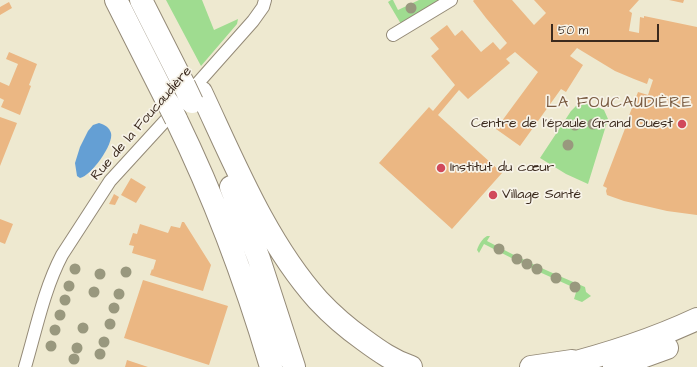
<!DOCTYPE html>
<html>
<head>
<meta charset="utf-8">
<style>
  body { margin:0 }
  #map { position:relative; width:697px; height:367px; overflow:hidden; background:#eee9d0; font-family:"Architects Daughter",sans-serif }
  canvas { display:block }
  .scale { position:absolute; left:551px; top:24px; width:108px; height:18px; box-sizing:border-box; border:2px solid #3b2a1e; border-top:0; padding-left:5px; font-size:12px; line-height:14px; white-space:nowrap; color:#3b2a1e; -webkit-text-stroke:3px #f7f3e8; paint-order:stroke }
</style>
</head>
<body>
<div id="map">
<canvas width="697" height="367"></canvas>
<div class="scale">50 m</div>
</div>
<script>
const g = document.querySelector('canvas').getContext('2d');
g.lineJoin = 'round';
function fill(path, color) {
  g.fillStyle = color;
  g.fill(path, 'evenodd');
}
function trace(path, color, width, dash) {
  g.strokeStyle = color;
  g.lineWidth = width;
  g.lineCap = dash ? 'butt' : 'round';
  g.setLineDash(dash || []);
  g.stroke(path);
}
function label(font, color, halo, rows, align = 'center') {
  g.font = font + ' "Architects Daughter",sans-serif';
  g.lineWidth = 3.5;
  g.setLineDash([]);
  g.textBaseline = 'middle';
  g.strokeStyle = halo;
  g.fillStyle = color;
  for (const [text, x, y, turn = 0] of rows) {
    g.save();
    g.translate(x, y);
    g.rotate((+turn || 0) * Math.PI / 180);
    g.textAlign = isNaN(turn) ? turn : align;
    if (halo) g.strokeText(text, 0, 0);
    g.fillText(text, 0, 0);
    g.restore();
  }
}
const green = new Path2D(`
  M166,0h36l12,30 24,-11 -1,5 -36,42z
  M391,0h2l5,10 21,-10h21l-39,24 -13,-22z
  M583,102l8,2 13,6 4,9 -20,65 -22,-10 -26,-16 31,-47 5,-5z
  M487,236h3l-3,5c32,17 64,32 98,46l1,5 5,4 -9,6 -8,-3 3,-10 -42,-19 -51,-26 -5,9 -2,-3c2,-6 5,-11 10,-14z`);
const water = new Path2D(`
  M99,123c6,2 10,4 12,10 3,11 -20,43 -31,45l-3,-2 -2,-13 5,-16 8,-16 5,-6z`);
const building = new Path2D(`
  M474,0h38l22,25 12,-12 -12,-13h105l-10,11 3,2 -3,18 10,2 1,-16 4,1v-2l53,11v188l-30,-4 -43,-10 -17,-6 -1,-4 1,-3 -4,-2 23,-60h3l1,-4 -3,-1 11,-29 10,3 5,-15 -4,-2 -2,6 -13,-5 -19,-8 -38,-23 -7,8 13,9 -17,27 -5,-3 -41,57 -24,-17 42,-57 -23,-20 -9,7 4,4 -42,36 -9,-9 -21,25 64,58 -50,56 -73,-66 50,-56 4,4 22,-26 -24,-29 8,-7 -9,-11 17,-13 8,11 7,-6 19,22 12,-10 7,8 7,-7 -21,-25 -13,-17z
  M669,0h15l-1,3z
  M9,2l3,6 -12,7v-8z
  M9,52l28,12 -8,21 2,1 -11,29 -19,-8 3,-7 -4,-2v-16l9,4 9,-22 -12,-5z
  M0,117l17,6 -17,43z
  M131,178l15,9 -10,16 -15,-8z
  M114,194l5,3 -4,8 -6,-1z
  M0,219l13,5 -8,20 -5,-2z
  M182,222h2l27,43 -8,26 -53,-16 2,-6 1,1 3,-10 -24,-7 2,-7 -5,-1 4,-12 4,1 3,-10 28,9 3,-7 9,2z
  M143,280l85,26 -19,59 -85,-27z
  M127,360l21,7h-23z`);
const minor = new Path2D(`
  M393,35l58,-35
  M189,93l64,-72 10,-14 2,-7
  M25,367c11,-37 19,-78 37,-112l48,-74 65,-71`);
const motorway = new Path2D(`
  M116,0l52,103
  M141,0l43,85
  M201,92c33,70 65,150 117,208 14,15 29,28 46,40 15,11 29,21 47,27
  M176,119c39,80 70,163 95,248
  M231,187l28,72 35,108
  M531,367l41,-6
  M557,367c48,-12 95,-27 140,-48
  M614,367l53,-19`);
const motorwayBridge = new Path2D(`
  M184,85l8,17
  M168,103l8,16`);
const trees = [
  [411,8],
  [593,124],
  [575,125],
  [568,145],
  [499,249],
  [517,259],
  [527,264],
  [75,269],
  [537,269],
  [126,272],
  [100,274],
  [556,278],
  [69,286],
  [575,287],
  [94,292],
  [119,294],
  [65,300],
  [114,308],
  [60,315],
  [110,324],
  [83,328],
  [55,330],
  [104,342],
  [51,346],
  [77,348],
  [100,354],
  [74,359]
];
const markers = [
  [682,124,5,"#d1495b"],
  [441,168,5,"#d1495b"],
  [493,195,5,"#d1495b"]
];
const streetNames = [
  ["Rue de la Foucaudière",142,124,-49]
];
const poiNames = [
  ["Centre de l'épaule Grand Ouest",673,124,"right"],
  ["Institut du cœur",450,168],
  ["Village Santé",502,195]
];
const quarterNames = [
  ["LA FOUCAUDIÈRE",619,104]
];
fill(green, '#9fdc90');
fill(water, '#649fd4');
fill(building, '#ebb783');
trace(minor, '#948a77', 14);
trace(motorway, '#948a77', 24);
trace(minor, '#fff', 12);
trace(motorway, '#fff', 22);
trace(motorwayBridge, '#948a77', 24, []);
trace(motorwayBridge, '#fff', 22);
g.fillStyle = '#99987e';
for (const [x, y] of trees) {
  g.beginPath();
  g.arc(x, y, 5.5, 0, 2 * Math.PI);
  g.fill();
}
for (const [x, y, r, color] of markers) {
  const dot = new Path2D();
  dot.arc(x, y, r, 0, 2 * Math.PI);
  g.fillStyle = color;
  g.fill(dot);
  trace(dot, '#f7f3e8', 1.5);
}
label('14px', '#3b2a1e', '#f7f3e8', streetNames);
label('14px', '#3b2a1e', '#f7f3e8', poiNames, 'left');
g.letterSpacing = '1px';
label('16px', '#795b41', '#f7f3e8', quarterNames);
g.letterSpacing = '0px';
</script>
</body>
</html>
